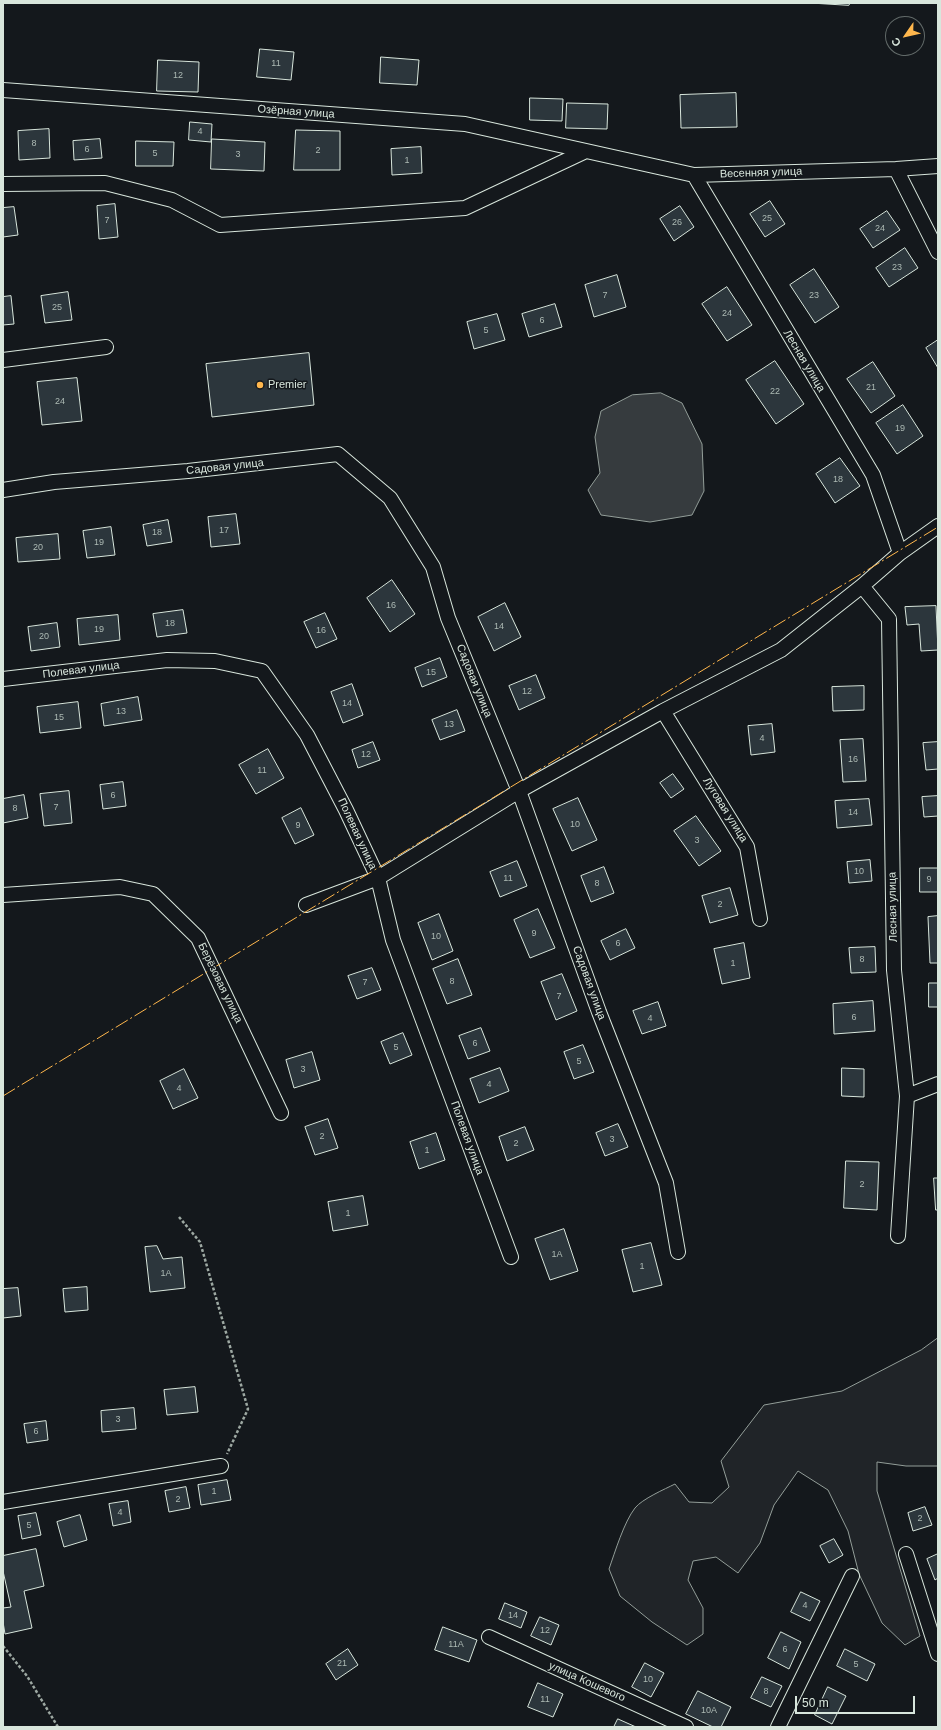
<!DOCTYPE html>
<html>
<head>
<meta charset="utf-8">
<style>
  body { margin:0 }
  #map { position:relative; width:941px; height:1730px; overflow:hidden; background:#14181c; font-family:Helvetica,sans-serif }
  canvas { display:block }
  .frame { position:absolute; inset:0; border:4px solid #d8e6dc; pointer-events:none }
  .north { position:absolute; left:885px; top:16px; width:40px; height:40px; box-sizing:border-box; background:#14181c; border:1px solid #626a69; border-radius:50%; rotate:236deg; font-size:11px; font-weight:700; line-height:16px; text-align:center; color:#d8e6dc }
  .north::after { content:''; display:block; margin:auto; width:14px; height:18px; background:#ffb74d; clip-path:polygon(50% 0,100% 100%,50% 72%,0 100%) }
  .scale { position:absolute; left:795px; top:1696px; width:120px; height:18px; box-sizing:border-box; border:2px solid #d8e6dc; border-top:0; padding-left:5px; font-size:12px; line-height:14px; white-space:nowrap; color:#d8e6dc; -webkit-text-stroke:3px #14181c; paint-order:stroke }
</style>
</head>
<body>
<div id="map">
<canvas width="941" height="1730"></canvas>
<div class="frame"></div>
<div class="north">С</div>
<div class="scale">50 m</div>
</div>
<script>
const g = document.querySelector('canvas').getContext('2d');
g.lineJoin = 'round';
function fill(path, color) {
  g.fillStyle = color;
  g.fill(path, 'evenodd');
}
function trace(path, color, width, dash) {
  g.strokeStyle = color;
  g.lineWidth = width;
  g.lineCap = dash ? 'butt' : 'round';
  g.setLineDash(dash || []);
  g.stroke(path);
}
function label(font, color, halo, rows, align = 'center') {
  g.font = font + ' Helvetica,sans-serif';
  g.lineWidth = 3;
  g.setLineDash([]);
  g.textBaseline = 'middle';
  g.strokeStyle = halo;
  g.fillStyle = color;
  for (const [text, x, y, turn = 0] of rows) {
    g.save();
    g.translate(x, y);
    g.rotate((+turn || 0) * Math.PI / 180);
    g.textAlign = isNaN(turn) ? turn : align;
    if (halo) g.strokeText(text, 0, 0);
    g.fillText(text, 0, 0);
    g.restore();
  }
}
const green = new Path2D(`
  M938,1338v128h-32l-29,-4v29l43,145 -15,9 -23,-22 -23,-49 -11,-43 -20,-41 -30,-19 -24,34 -14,38 -22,30 -22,-16 -23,4 -5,19 15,28v26l-16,11 -35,-23 -32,-26 -11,-27c6,-17 15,-47 26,-61 7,-9 30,-19 40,-24l14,18 23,1 17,-16 -8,-26 43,-56 78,-14 79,-41z`);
const water = new Path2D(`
  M661,393l21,10 20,41 2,47 -12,24 -42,7 -49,-7 -13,-25 12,-17 -5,-36 6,-26 31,-16z`);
const building = new Path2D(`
  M811,3h39l-1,2z
  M260,49l34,3 -3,28 -34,-3z
  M381,57l38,3 -2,25 -37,-2z
  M158,60l41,2 -1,30 -41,-1z
  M736,93l1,34 -56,1 -1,-33z
  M530,98l33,1 -1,22 -32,-1z
  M567,103l41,1 -1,25 -41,-1z
  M190,122l22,2 -1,18 -22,-2z
  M49,129l1,29 -31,2 -1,-29z
  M296,130l44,1v39h-46z
  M100,139l2,19 -28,2 -1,-19z
  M212,139l53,3 -1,29 -53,-2z
  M136,141l38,1 -1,24h-37z
  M421,147l1,26 -30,2 -1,-26z
  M770,201l15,23 -20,13 -15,-23z
  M115,204l3,33 -19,2 -2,-33z
  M680,206l14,21 -20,14 -14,-22z
  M14,207l4,28 -15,2v-29z
  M887,211l13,19 -27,18 -13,-19z
  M905,248l13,20 -29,19 -13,-19z
  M814,269l25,38 -24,16 -25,-38z
  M617,275l9,32 -32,10 -9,-32z
  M727,287l25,38 -25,16 -25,-37z
  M68,292l4,28 -27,3 -4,-27z
  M11,296l3,28 -11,1v-28z
  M555,304l7,23 -33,10 -7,-23z
  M497,314l8,26 -31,9 -7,-27z
  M938,340v28l-12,-20z
  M309,353l5,52 -102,12 -6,-53z
  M775,361l29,43 -28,20 -30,-44z
  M873,362l22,34 -24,17 -24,-34z
  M77,378l5,43 -40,4 -5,-43z
  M903,405l20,31 -26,18 -21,-31z
  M840,458l20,28 -25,17 -19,-29z
  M236,514l4,30 -29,3 -3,-30z
  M168,520l4,22 -25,4 -4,-21z
  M111,527l4,28 -28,3 -4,-27z
  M58,534l2,25 -42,3 -2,-24z
  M392,580l23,34 -25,18 -23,-34z
  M505,603l16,34 -27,14 -16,-34z
  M936,606l2,44 -17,1 -2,-27 -12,1 -2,-18z
  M183,610l4,23 -30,4 -4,-23z
  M325,613l12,26 -21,9 -12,-26z
  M118,615l2,25 -41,5 -2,-26z
  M57,623l3,24 -29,4 -3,-24z
  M440,658l7,19 -25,10 -7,-19z
  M536,675l9,23 -26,12 -10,-24z
  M352,684l11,31 -20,8 -12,-31z
  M864,686v24l-31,1 -1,-24z
  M138,697l4,23 -38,6 -3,-22z
  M78,702l3,26 -41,5 -3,-26z
  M457,710l8,21 -25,9 -8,-20z
  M772,724l3,28 -24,3 -3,-29z
  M863,739l3,42 -23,1 -3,-42z
  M373,742l7,18 -22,8 -6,-18z
  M938,742v27l-12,1 -3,-27z
  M268,749l16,29 -28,16 -17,-29z
  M673,774l11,15 -13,9 -11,-15z
  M123,782l3,24 -23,3 -3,-24z
  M69,791l3,32 -28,3 -4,-32z
  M24,795l4,23 -25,5v-24z
  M938,796v20l-14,1 -2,-20z
  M578,798l19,42 -25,11 -19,-42z
  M869,799l3,26 -35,3 -2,-27z
  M301,808l13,27 -19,9 -13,-26z
  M696,816l25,35 -22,15 -25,-35z
  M870,860l2,21 -23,2 -2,-21z
  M517,861l10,25 -27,11 -10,-25z
  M604,867l10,26 -23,9 -10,-26z
  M920,868h18v24h-18z
  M730,888l8,27 -28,8 -8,-27z
  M538,909l17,39 -25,10 -16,-38z
  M439,914l14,37 -21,9 -14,-37z
  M938,916v47h-8l-2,-46z
  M626,929l9,19 -25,12 -9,-19z
  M744,943l6,35 -28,6 -8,-35z
  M875,947l1,25 -25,1 -2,-25z
  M458,959l14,36 -25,9 -14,-35z
  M372,968l9,22 -24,9 -9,-23z
  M562,974l15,37 -21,9 -15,-38z
  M929,983h9v24h-9z
  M873,1001l2,30 -41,3 -1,-30z
  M658,1002l8,24 -24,8 -9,-23z
  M481,1028l9,23 -22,8 -9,-23z
  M403,1033l9,22 -22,9 -9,-22z
  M583,1045l11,27 -20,7 -10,-27z
  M312,1052l8,28 -26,8 -8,-28z
  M500,1068l9,23 -30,12 -9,-24z
  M842,1068l22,1v28l-22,-1z
  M184,1069l14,29 -25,11 -13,-28z
  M328,1119l10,29 -23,7 -10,-28z
  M618,1124l10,23 -23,9 -9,-23z
  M525,1127l9,23 -27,11 -8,-24z
  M436,1133l9,27 -26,9 -9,-27z
  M846,1161l33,1 -2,48 -33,-2z
  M934,1178h4v32h-2z
  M363,1196l5,29 -35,6 -5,-29z
  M564,1229l14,42 -28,9 -15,-41z
  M651,1243l11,42 -29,7 -11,-42z
  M157,1246l6,13 19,-2 3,31 -35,4 -5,-45z
  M87,1287l1,23 -23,2 -2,-23z
  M18,1288l3,28 -18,2v-29z
  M195,1387l3,25 -31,3 -3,-25z
  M134,1408l2,21 -34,3 -1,-21z
  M46,1421l2,19 -21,3 -3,-19z
  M227,1480l4,20 -30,5 -3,-20z
  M186,1487l4,21 -21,4 -4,-21z
  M128,1501l3,21 -18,4 -4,-22z
  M925,1507l7,18 -19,6 -5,-18z
  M36,1513l5,22 -19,4 -4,-23z
  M80,1515l7,25 -23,7 -7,-25z
  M834,1539l9,16 -14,8 -9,-17z
  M36,1549l8,37 -20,5 8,37 -27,6 -2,-12v-14l8,-1 -8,-36v-15z
  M938,1554v24l-3,2 -8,-21z
  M801,1592l19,9 -10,20 -19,-9z
  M505,1603l22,9 -6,16 -22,-9z
  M540,1617l19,8 -8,20 -20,-9z
  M443,1627l34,13 -8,22 -34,-12z
  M781,1632l20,10 -12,27 -21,-11z
  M348,1649l10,16 -22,15 -10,-16z
  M845,1649l30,15 -8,17 -30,-15z
  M645,1663l19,10 -13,24 -19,-10z
  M762,1677l20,9 -11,21 -20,-9z
  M538,1683l25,11 -10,23 -25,-10z
  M828,1687l18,9 -14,28 -17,-9z
  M698,1691l33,16 -10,20h-8l-27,-13z
  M618,1719l18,8h-22z`);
const path = new Path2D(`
  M179,1217l21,25 48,167 -21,45
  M3,1646l24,30 31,51`);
const minor = new Path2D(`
  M3,90l462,34 229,51 202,-6 42,-3
  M896,169l42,83
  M694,175l179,300 27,78
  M3,184l102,-1 67,17 48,25 245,-17 121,-57
  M3,360l103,-13
  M3,490l51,-8 134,-11 150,-17 52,44 43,69 15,51 71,173 80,221 67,171 12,69
  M862,586l27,33 5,351 13,126 -9,140
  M3,679l164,-19 48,1 47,10 45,64 39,75 32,68 15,62 118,317
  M663,711l84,136 13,72
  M3,895l117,-8 33,7 45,44 83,175
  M306,905l72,-27 141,-87 144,-80 118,-61 81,-64 38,-33 38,-27
  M907,1096l31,-12
  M3,1502l218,-36
  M906,1554l32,100
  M489,1637l197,90
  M778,1727l74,-151`);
const power = new Path2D(`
  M3,1096l935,-569`);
const markers = [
  [260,385,4,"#ffb74d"]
];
const numberNames = [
  ["11",276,64],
  ["12",178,76],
  ["4",200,132],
  ["8",34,144],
  ["6",87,150],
  ["2",318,151],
  ["5",155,154],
  ["3",238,155],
  ["1",407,161],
  ["25",767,219],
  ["7",107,221],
  ["26",677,223],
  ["24",880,229],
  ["23",897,268],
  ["7",605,296],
  ["23",814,296],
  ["25",57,308],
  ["24",727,314],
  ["6",542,321],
  ["5",486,331],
  ["21",871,388],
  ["22",775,392],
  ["24",60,402],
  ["19",900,429],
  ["18",838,480],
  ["17",224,531],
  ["18",157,533],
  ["19",99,543],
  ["20",38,548],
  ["16",391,606],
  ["18",170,624],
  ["14",499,627],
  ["19",99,630],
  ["16",321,631],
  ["20",44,637],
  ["15",431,673],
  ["12",527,692],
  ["14",347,704],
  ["13",121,712],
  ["15",59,718],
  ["13",449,725],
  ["4",762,739],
  ["12",366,755],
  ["16",853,760],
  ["11",262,771],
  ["6",113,796],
  ["7",56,808],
  ["8",15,809],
  ["14",853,813],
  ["10",575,825],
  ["9",298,826],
  ["3",697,841],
  ["10",859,872],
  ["11",508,879],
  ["9",929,880],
  ["8",597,884],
  ["2",720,905],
  ["9",534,934],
  ["10",436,937],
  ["6",618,944],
  ["8",862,960],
  ["1",733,964],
  ["8",452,982],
  ["7",365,983],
  ["7",559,997],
  ["6",854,1018],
  ["4",650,1019],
  ["6",475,1044],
  ["5",396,1048],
  ["5",579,1062],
  ["3",303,1070],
  ["4",489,1085],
  ["4",179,1089],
  ["2",322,1137],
  ["3",612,1140],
  ["2",516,1144],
  ["1",427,1151],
  ["2",862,1185],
  ["1",348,1214],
  ["1А",557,1255],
  ["1",642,1267],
  ["1А",166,1274],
  ["3",118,1420],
  ["6",36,1432],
  ["1",214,1492],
  ["2",178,1500],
  ["4",120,1513],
  ["2",920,1519],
  ["5",29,1526],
  ["4",805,1606],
  ["14",513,1616],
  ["12",545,1631],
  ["11А",456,1645],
  ["6",785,1650],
  ["21",342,1664],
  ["5",856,1665],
  ["10",648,1680],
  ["8",766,1692],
  ["11",545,1700],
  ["10А",709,1711]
];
const streetNames = [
  ["Озёрная улица",296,112,4],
  ["Весенняя улица",761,173,-2],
  ["Лесная улица",804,361,59],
  ["Садовая улица",225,467,-6],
  ["Полевая улица",81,670,-7],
  ["Садовая улица",474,681,68],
  ["Луговая улица",725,810,58],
  ["Полевая улица",357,834,65],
  ["Лесная улица",893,907,-91],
  ["Берёзовая улица",220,983,64],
  ["Садовая улица",589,983,70],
  ["Полевая улица",467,1138,70],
  ["улица Кошевого",587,1682,24]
];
const poiNames = [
  ["Premier",268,385]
];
fill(green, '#202428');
trace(green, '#939e99', 1);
fill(water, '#363b3e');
trace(water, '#939e99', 1);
fill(building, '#2c363c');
trace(building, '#d8e6dc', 1);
trace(minor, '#d8e6dc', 16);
trace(path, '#9da8a2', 2.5, [3, 2]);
trace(minor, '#14181c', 14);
trace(power, '#ffb74d', 1, [14, 3, 2, 3]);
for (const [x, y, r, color] of markers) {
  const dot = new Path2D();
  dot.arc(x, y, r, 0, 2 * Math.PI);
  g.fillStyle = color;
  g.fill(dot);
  trace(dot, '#14181c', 1.5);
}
label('9px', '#adbab4', null, numberNames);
label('11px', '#d8e6dc', '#14181c', streetNames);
label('11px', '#d8e6dc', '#14181c', poiNames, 'left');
</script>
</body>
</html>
